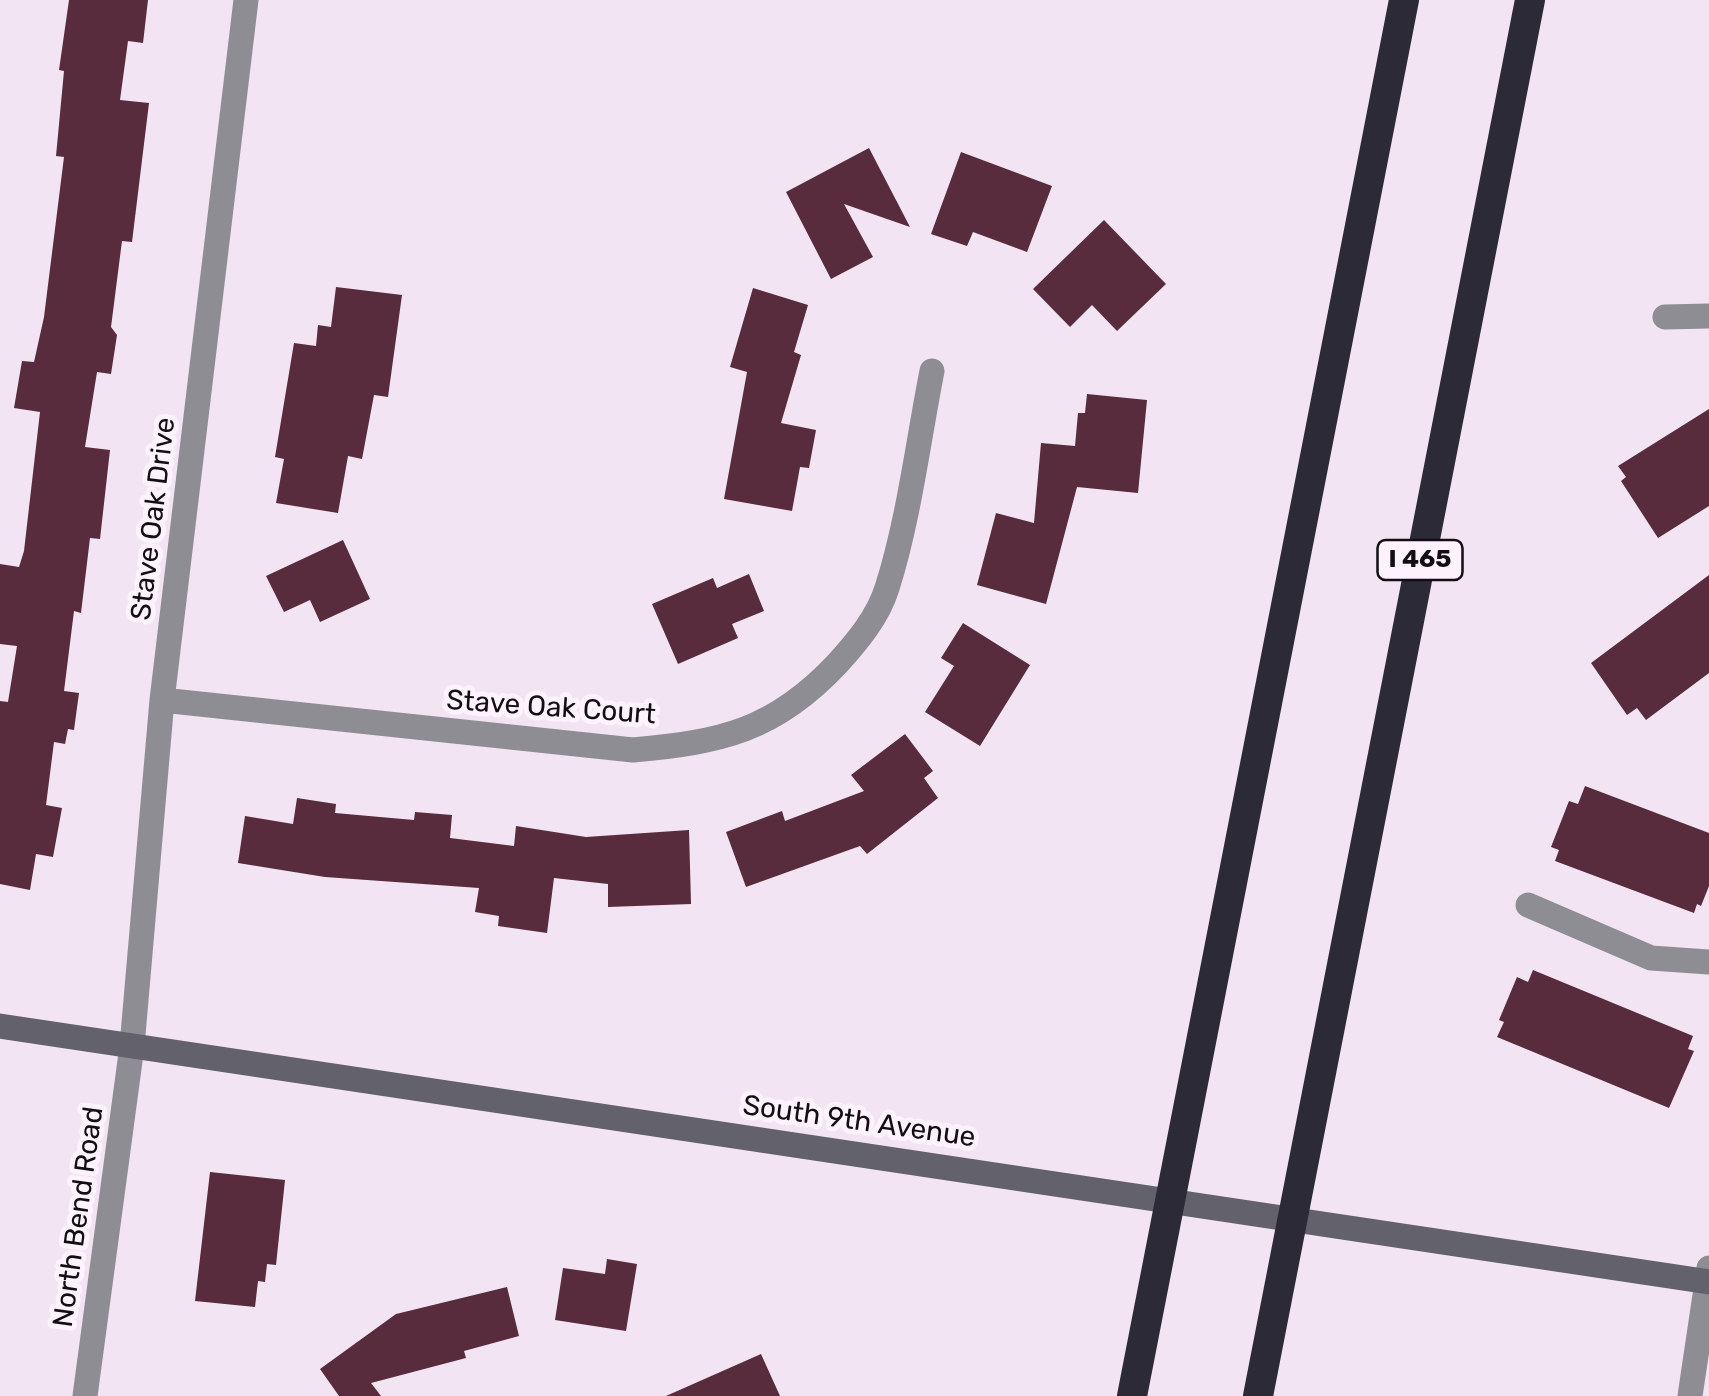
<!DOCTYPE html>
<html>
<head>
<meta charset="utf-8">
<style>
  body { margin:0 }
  canvas { display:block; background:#f2e4f2 }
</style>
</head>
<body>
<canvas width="1709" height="1396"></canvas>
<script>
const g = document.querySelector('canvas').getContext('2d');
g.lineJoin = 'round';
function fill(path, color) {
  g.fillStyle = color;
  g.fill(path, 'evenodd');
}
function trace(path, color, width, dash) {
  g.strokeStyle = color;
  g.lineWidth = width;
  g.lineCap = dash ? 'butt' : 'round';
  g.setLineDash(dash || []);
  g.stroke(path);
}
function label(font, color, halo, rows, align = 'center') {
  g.font = font + ' Rubik,sans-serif';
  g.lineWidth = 10;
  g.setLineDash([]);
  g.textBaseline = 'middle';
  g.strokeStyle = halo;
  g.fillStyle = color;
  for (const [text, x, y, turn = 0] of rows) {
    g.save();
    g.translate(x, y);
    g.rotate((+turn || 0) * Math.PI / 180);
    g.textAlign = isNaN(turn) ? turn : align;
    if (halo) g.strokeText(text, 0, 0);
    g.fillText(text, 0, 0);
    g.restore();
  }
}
const building = new Path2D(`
  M69,0h79l-5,43 -15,-2 -8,59 29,3 -17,139 -10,-1 -11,86 6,8 -6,39 -14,-2 -12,75 25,3 -10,89 -10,-1 -9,75 -7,-2 -10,80 15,2 -5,37 -6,-1 -3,15 -11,-2 -8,63 16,3 -9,49 -17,-3 -6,36 -30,-6v-183l8,1 9,-56 -17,-2v-80l19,3 5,-16 16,-139 -26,-4 8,-47 12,1 10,-45 20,-160 -8,-1 8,-85 -5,-1z
  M869,148l41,79 -66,-23 29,53 -42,22 -45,-87z
  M961,152l91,34 -25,66 -54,-20 -6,14 -36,-12z
  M1104,220l62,64 -49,47 -25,-26 -22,22 -37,-38z
  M336,287l66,8 -14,102 -14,-2 -12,64 -14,-3 -10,57 -62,-10 8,-44 -9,-2 19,-114 22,3 2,-21 13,2z
  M753,288l55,17 -14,47 7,3 -20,68 35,7 -7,38 -9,-1 -8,44 -68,-12 23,-127 -17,-5z
  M1087,394l60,6 -9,93 -61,-6 -31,117 -69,-19 19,-72 38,10 7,-80 34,3 3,-33h7z
  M1709,409v97l-51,32 -37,-57 5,-4 -8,-11z
  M343,540l27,59 -50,23 -10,-22 -26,12 -18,-36z
  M749,574l15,37 -32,13 6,14 -60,26 -26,-60 61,-26 4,10z
  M1709,575v98l-63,47 -9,-12 -10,7 -36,-52z
  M963,623l67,42 -50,81 -55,-34 29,-46 -13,-8z
  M905,734l28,37 -9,7 14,20 -71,56 -7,-8 -114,41 -20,-55 56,-21 3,10 79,-30 -13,-16z
  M1585,786l124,47v53l-8,20 -4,-2 -3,9 -139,-52 4,-11 -8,-3 18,-46 9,3z
  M297,798l39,6 -1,9 79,7 1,-8 37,3 -2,23 64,8 2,-20 70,11 103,-7 2,74 -83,3v-23l-54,-6 -7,55 -49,-7 1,-10 -24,-4 4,-24 -154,-11 -87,-14 7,-47 48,8z
  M1533,970l160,66 -5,13 6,2 -25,57 -172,-71 7,-15 -5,-2 18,-43 11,5z
  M210,1172l75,8 -9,85 -9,-1 -2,18 -7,-1 -3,26 -60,-6z
  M607,1259l30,5 -11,67 -71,-11 8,-52 42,6z
  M507,1287l12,49 -55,15 2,7 -95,25 10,13h-42l-19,-27 76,-55z
  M761,1354l19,42h-114z`);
const street = new Path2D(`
  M1665,317l44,-1
  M162,700l471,50c88,-8 141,-19 204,-86 20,-22 41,-47 50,-76 22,-69 31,-146 45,-217
  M1528,905l123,53 58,4
  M85,1396l47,-350 30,-346 84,-700
  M1690,1396l19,-128`);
const secondary = new Path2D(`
  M0,1026l1709,256`);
const highway = new Path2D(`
  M1132,1396l272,-1396
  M1258,1396l272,-1396`);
const shields = [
  [1420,560,85]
];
const shieldNames = [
  ["I 465",1420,560]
];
const streetNames = [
  ["Stave Oak Drive",154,519,-83],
  ["Stave Oak Court",551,708,4],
  ["South 9th Avenue",859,1122,8],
  ["North Bend Road",79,1217,-82]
];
fill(building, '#582b3d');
trace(street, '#8e8d94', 25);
trace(secondary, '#63616b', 25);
trace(highway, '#2d2a37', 30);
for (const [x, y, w] of shields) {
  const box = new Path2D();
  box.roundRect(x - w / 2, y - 20, w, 40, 8);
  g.fillStyle = '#fdf2fe';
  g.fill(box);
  trace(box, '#120e13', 2.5);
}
label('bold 25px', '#120e13', null, shieldNames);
label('28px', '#120e13', '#fdf2fe', streetNames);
</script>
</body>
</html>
